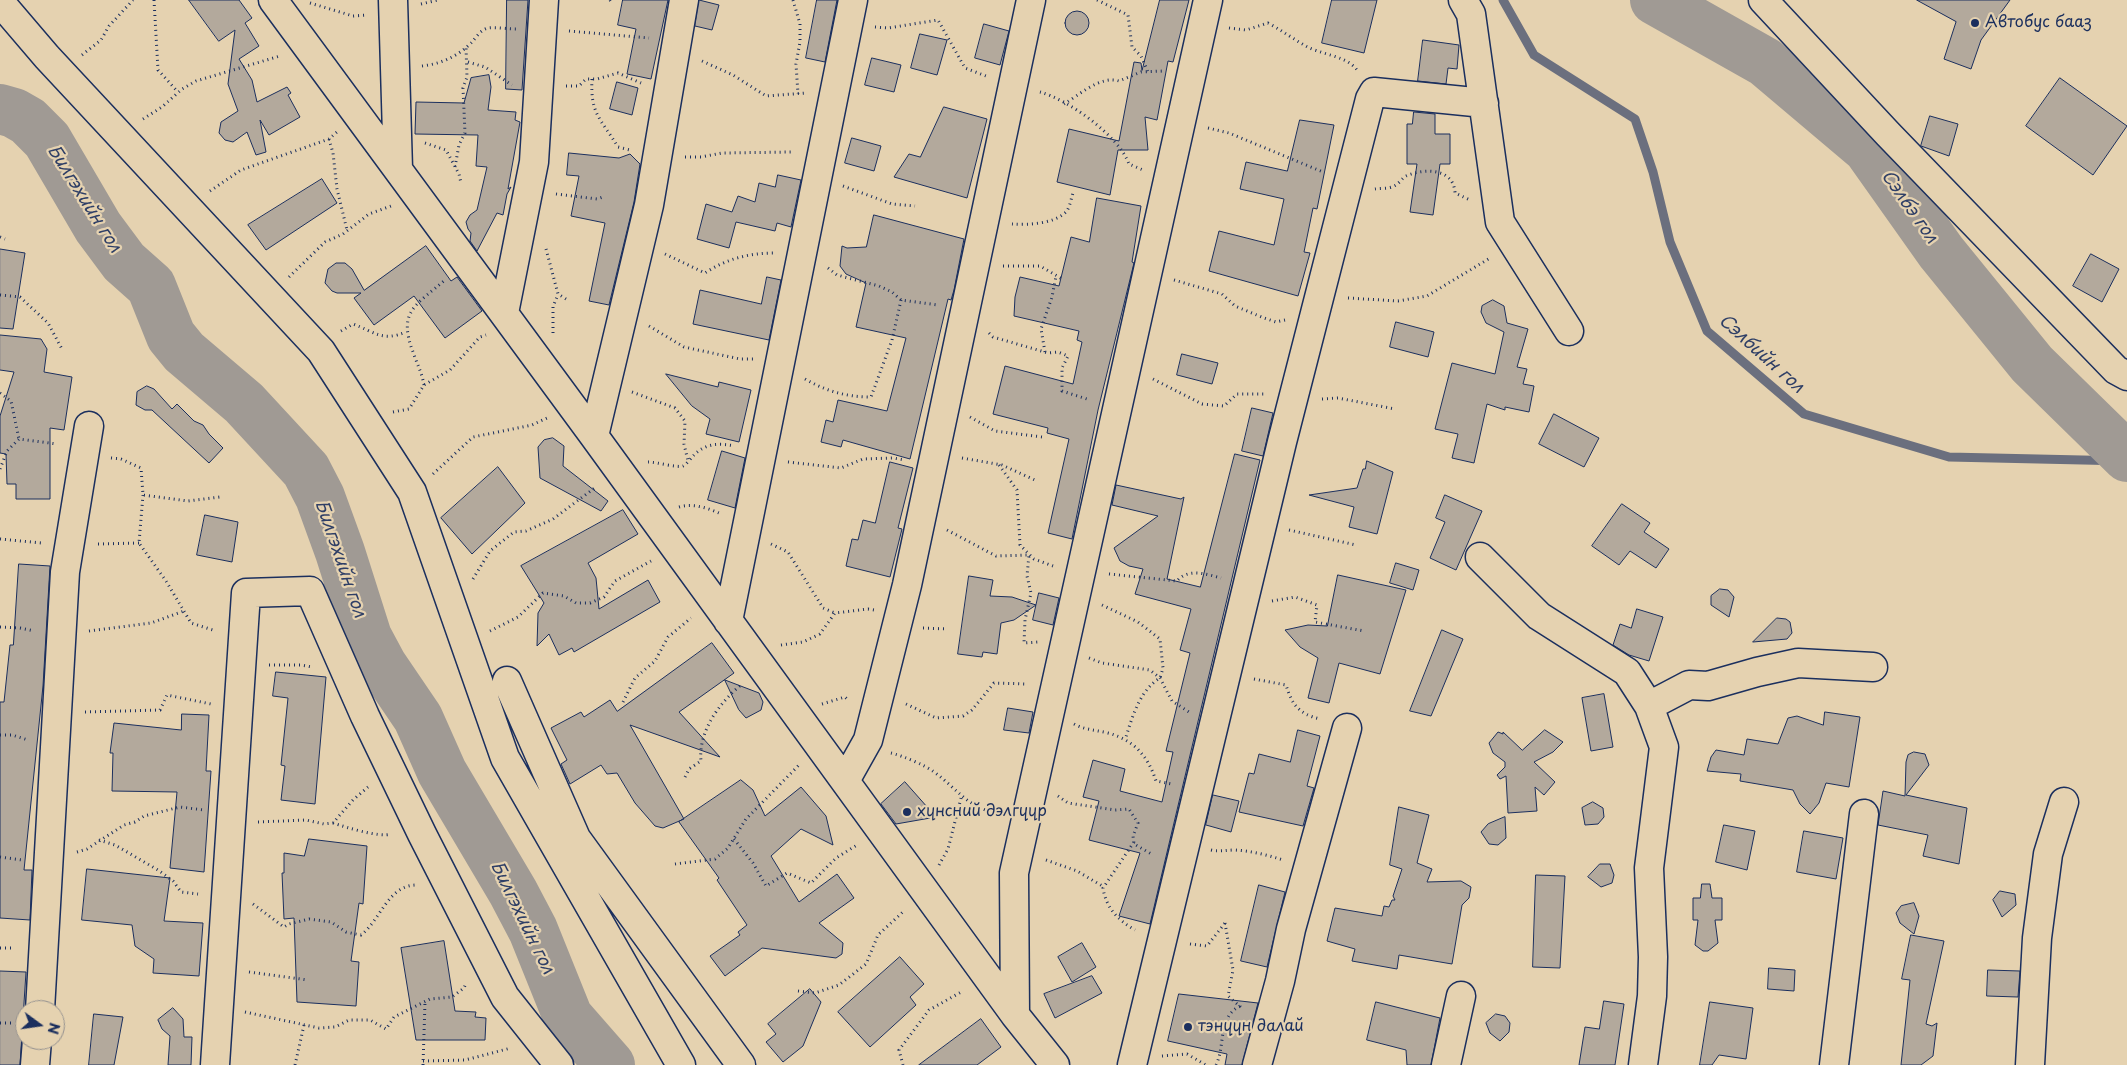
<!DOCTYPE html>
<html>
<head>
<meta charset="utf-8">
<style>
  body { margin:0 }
  #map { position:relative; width:2127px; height:1065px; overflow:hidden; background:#e5d2b0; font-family:"Playpen Sans",sans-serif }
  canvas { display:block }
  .north { position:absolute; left:15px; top:1000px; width:50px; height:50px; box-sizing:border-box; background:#e5d2b0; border:1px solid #94918f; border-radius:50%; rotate:104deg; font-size:14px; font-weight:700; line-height:20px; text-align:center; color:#1b2f5e }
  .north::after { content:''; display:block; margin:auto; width:18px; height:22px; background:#1b2f5e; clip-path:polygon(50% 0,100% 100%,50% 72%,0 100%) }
</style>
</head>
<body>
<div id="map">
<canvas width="2127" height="1065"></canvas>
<div class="north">N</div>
</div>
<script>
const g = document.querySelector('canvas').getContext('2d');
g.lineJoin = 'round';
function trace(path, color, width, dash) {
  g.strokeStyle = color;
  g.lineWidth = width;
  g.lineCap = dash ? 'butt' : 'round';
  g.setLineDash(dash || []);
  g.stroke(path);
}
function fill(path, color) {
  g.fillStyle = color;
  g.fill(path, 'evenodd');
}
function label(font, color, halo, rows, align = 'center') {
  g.font = font + ' "Playpen Sans",sans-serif';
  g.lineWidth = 4.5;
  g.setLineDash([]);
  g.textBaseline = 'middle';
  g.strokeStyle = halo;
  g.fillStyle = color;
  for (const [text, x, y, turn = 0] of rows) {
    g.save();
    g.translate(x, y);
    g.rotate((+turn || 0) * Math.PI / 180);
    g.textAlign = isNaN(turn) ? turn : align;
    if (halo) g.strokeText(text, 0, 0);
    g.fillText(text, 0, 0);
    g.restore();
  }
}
const stream = new Path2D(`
  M1503,0l31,55 101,64 18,53 17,70 37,89 97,83 145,43 178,4`);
const river = new Path2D(`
  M1655,0l110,62 103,87 73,103 91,112 95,93
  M0,109l14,4 14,8 19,19 51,87 26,35 27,24 20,50 13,16 60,51 62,67 14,27 20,55 27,85 15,28 36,53 24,54 71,120 20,38 35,87 42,48`);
const building = new Path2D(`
  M189,0h50l13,18 -7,5 14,23 -20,13 13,21 5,22 30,-15 4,6 -3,2 12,22 -31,18 -9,-15 6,32 -10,3 -9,-23 -14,10 -8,-2 -6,-7 2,-11 17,-11 -10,-27 7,-54 -16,11z
  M507,0h21l-6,90 -16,-1z
  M623,0h45l-17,79 -24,-5 9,-45 -18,-4z
  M699,0l20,5 -7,25 -17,-4z
  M817,0h20l-12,62 -19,-4z
  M1160,0h29l-16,62 -5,-1 -11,59 -12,-3 3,33h-30l-8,45 -53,-13 12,-53 50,12 15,-79 7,1 1,7z
  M1332,0h45l-13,53 -42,-10z
  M1917,0h93l-29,40 -10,29 -27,-10 12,-37z
  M1065 23a12 12 0 1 1 24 0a12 12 0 1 1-24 0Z
  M984,24l25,7 -9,34 -25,-7z
  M920,34l27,6 -10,35 -26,-7z
  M1423,40l36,5 -2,24 -9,-1 -2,16 -28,-3z
  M872,58l29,7 -7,27 -29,-7z
  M489,75l2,12 -3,23 28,2 -1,8 5,2 -12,67 3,-2 -4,7 -4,21 -6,-2 -20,38 -7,-10 1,-8 -3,-4 -2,-7 4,-7 7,-5 10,-43 -11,-1 2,-31 -63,-1 1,-32 48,1 7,-25z
  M2060,78l67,48 -34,49 -67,-49z
  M617,82l21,6 -6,27 -22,-6z
  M944,107l43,12 -20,79 -73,-21 15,-23 11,3z
  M1414,112l21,2v20h15v30h-10l-7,51 -23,-3 7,-48h-10v-40h5z
  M1930,116l28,8 -9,32 -28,-10z
  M1300,120l34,5 -17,84 -4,-1 -9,44 6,1 -12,43 -89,-25 10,-40 55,14 10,-46 -44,-10 6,-27 41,9z
  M852,138l29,8 -7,25 -29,-8z
  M569,153l50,5 11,-4 10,10 -6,38 -25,103 -20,-4 16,-78 -34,-7 8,-40 -12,-1z
  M778,175l23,5 -10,47 -14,-4 -2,8 -39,-9 -7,26 -32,-9 9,-35 26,8 6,-16 17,6 4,-19 16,4z
  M322,179l15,24 -71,47 -18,-25z
  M1097,198l44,8 -9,56 2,1 -36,147 -26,129 -24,-6 21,-94 -22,-6 1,-5 -55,-14 12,-48 68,18 9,-42 -5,-2 2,-9 -65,-15 1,-19 5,-20 39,9 12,-49 18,5z
  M874,215l90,24 -10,51 -3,10 -3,-1 -38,160 -67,-19 -2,7 -20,-5 5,-22 7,2 5,-22 49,11 19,-73 -50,-11 10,-44 -20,-9 -6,-8 2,-20 5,2 19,-1z
  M426,246l25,35 6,-4 25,34 -37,27 -31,-42 -40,29 -20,-27 7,-5h-24l-5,-2 -7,-8 3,-14 8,-6h9l7,6 12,21z
  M0,249l25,4 -12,76 -13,-1z
  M2091,254l28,15 -17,33 -29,-16z
  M767,277l14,3 -12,60 -76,-16 7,-34 61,14z
  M1493,300l11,6 3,17 21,6 -11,38 10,2 -4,15 11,2 -5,26 -24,-5v3l-18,-6 -13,59 -22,-5 6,-24 -23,-5 17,-66 43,11 9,-42 -18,-9 -5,-11 1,-6z
  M1396,322l38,10 -6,25 -38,-10z
  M0,335l41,4 6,10 -3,23 28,5 -8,53 -14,-2v71h-34v-15h-9l-1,-30 -6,-1v-37l14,-44 -14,-2z
  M1182,354l36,9 -6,21 -35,-9z
  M666,374l52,13 1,-5 32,8 -12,52 -33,-8 4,-15 -18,-13z
  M147,386l7,3 18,20 5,-5 17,17 9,4 6,9 14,14 -14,15 -57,-53h-7l-9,-5 1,-13z
  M1252,408l21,5 -10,43 -21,-5z
  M1554,414l45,24 -15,29 -45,-23z
  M553,438l11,8 -1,20 45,35 -7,10 -61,-33 -2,-31 6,-7z
  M722,451l23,7 -10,50 -27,-8z
  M1235,454l25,6 -110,464 -31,-8 21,-63 -51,-13 10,-39 -16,-4 10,-37 32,9 -5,22 42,11 11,-50 -7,-1 24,-98 -10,-3 11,-41 -56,-15 8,-25 -14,-3 -9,-5 -6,-13 44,-32 -46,-11 4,-20 65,14 3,-2 -17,82 33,8z
  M1367,461l26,11 -16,62 -28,-7 5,-20 -45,-12 48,-7 6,-19h2z
  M890,462l23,6 -15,60 4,1 -12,48 -44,-11 6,-27 6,1 5,-20 12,3z
  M498,467l27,36 -53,51 -31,-36z
  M1445,495l37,16 -26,59 -26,-12 15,-36 -9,-4z
  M1622,504l28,19 -6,9 25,17 -13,19 -26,-17 -11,14 -27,-19z
  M623,510l15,24 -50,29 8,15 3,31 49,-29 12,22 -86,50 -2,-4 -13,7 -10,-21 -12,12 1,-33 6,-10 -23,-37z
  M205,515l33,7 -6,40 -35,-7z
  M1396,563l23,7 -6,20 -23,-7z
  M19,564l31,2 -7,120 -19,184h8l-2,50 -30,-2v-216h4l6,-57h3z
  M1338,575l68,15 -26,84 -41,-11 -10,40 -21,-5 10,-40 -18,-11 -15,-17 23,-5 19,1z
  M969,576l24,4 -3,16 22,1 24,8 -22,15 -13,3 -4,31 -14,-2 -1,5 -24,-3z
  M1720,589l8,1 6,7 -5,20 -18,-12v-9z
  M1039,593l20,5 -6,27 -20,-5z
  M1637,609l26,8 -14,44 -20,-6 -16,-10 7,-21 11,4z
  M1777,618l9,1 4,3 2,11 -5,6 -34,3z
  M1442,630l21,9 -32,77 -21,-5z
  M712,643l22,30 -55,39 41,45 -90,-32 54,94 -21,9 -8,-2 -20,-23 -18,-30 -10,1 -6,-9 -31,19 -9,-20 6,-4 -16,-32 30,-16 3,5 26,-17 7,11z
  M276,672l50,5 -11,127 -34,-4 4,-34 -4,-1 7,-67 -15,-2z
  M725,680l34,13 4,9 -2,8 -15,8 -7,-8z
  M1604,694l9,53 -22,4 -9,-53z
  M1008,708l25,4 -4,21 -25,-3z
  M1825,712l35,5 -11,70 -23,-4 -7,20 -9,11 -10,-10 -7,-14 -53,-9 1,-7 -34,-3 4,-14 5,-7 28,5 3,-16 31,5 10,-26 9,-2 26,9z
  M182,714l27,1 -3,56h5l-7,101 -34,-4 7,-76 -65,-1 1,-38h-3l4,-30 67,7z
  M1298,730l22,6 -13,50 7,2 -11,38 -64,-14 10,-39 5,1 5,-20 31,8z
  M1545,730l18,12 -10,10 -19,10 21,20 -11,13 -9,-8 2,24 -29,2 -2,-37 -6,3 -3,-4 8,-8v-5l-12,-9 -4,-10 9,-11 5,2v-2l19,18z
  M1914,752l11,2 4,11 -23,30 61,13 -8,56 -36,-8 5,-21 -50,-10 5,-34 22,5 1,-34 2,-7z
  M741,780l12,10 12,26 36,-29 25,29 7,29 -32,-16 -30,27 28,46 38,-28 17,24 -35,25 24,20 -1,11 -6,4 -74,-10 -37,28 -15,-20 30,-21 -2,-3 9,-7 -30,-45 2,-2 -40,-56z
  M905,782l31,35 -40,7 -15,-20z
  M1213,795l26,6 -8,31 -25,-7z
  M1593,802l10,6 1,9 -6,7 -13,1 -3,-17z
  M1399,807l30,8 -12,48 15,6 -5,13 34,-1 10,6 -2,11 -7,7 -10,59 -53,-9 -2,14 -45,-8 3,-12 -28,-8 8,-33 47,8 2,-10 5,1 3,-7h3l-2,-4 9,-27 -12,-4z
  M1505,817l1,21 -8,7 -9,-1 -8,-12 7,-8z
  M1724,825l31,6 -8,39 -31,-8z
  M1804,831l39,7 -7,41 -39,-7z
  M309,839l58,7 -4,58 -4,-1 -8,58 8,1 -3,44 -59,-4 -3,-84 -10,1 -2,-46h2v-20l20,3z
  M1600,864h10l4,11 -2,8 -11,4 -13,-10z
  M87,869l83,9 -6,43 39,2 -4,53 -46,-3 1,-14 -19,-13 -3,-21 -50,-5z
  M1536,875l29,1 -5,92 -27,-1z
  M1702,884h8l2,14h10v22h-7l3,23 -10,8h-5l-8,-6 3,-25h-5v-22h7z
  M1259,885l26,7 -18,75 -26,-6z
  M2000,891l15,3 1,11 -14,12 -9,-17z
  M1914,903l5,13 -5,18 -14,-11 -4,-10 5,-7z
  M1911,935l33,6 -18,83 6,2 5,-3 -4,33 -12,9h-20l9,-85 -8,-1z
  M444,941l11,70 21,1 -1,5 11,1 -1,22h-69l-15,-92z
  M1082,943l14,24 -24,15 -14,-25z
  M900,957l24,27 -14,13 6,8 -46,42 -32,-35z
  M1769,968l26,2 -1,21 -26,-2z
  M1988,970l32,1 -2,26 -31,-1z
  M0,971l26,1 -6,93h-20z
  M1092,976l10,17 -47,25 -11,-24z
  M810,989l11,13 -18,44 -20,16 -17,-20 10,-8 -8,-10z
  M1179,994l79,9 -16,62h-17l2,-11 -59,-13z
  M1604,1001l20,3 -9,61h-36l6,-38 14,2z
  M1376,1002l64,16 -9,47h-24l-1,-15 -39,-10z
  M1710,1002l43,6 -7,51 -27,-4 -7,10h-12z
  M173,1008l10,11 1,18h8l-1,28h-23l2,-29 -8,-7 -4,-9z
  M94,1014l29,3 -9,48h-25z
  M1496,1014l9,2 5,7 -1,9 -9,9 -10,-8 -4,-10z
  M981,1019l20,28 -24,18h-58z`);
const path = new Path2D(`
  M154,0l4,70 20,22
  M610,0l2,3
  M793,0l7,24v18l-4,22 2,30
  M1097,0l31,15 4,32 9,9 7,16
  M310,3l43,13 14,-1
  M421,4l17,-4
  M875,27l13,1 50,-8 27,48 21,8
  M1229,28l17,2 22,-7c13,7 24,15 36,22 16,10 42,10 53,25
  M569,31l80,7
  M82,55l19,-15 8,-14 24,-26
  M702,61l31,14 33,21 40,-3
  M468,62l17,5 27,18
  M422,66c18,-2 35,-9 49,-23 5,-5 9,-13 17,-15 9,-1 19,1 28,1
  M592,79c-2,35 9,40 26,68l12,3
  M566,86h13l7,-7h11l21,-6 23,10
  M1040,92c29,8 79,44 89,72l14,6
  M1064,104c15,-9 37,-29 55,-23l22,-9 23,-1
  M143,119l19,-12 20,-18 14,-8 84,-25
  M1208,128l21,5 94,39
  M329,139l4,14 4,36 10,41
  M425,143l21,7 13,24 2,9
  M685,157h16l21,-4 71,-1
  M455,167l4,-22 6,-12 -2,-45 4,-11 -1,-30
  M843,186l49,18 23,2
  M1375,189c6,-1 14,0 19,-3 5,-2 8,-8 12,-10 18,-8 48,-8 49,17l15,7
  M210,191l31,-21 88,-31 8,-7
  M556,194l41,5 6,-2
  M1012,224c16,1 42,0 54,-12 4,-5 5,-13 7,-19
  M0,237l5,2
  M546,249l12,45 8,5
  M665,254l40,19c21,-14 44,-20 69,-20
  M1003,266h37l24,14
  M828,268l9,7 42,11 13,6 9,8 37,5
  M289,277l36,-35 18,-8 26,-20 22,-8
  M1174,280l48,14 13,12 29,12 12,4 9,-2
  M0,295l20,2 28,26 15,28
  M1348,298l50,3 29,-5 63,-38
  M649,326l35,21 56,12h14
  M341,331l12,-7c22,8 29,18 53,8
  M553,333v-26l5,-13
  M989,333l4,4 55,16 10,-1 10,4 -6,12v23l28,9
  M1045,352l-4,-23 11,-32 4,-21
  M805,379c21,12 41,18 66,18l21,-57 9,-40
  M1153,379l49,25 22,2 13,-12h29
  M424,385c-2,-12 -7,-21 -11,-33 -16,-42 4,-47 33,-73
  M632,392l43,16 10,13 -1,23 4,17
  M0,393l11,8 8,38
  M1322,399l16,-1 57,11
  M393,412l16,-3 15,-24 26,-15 30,-33 6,-2
  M970,417l25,14 47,6
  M111,458l10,1 20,9 2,27 45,6 32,-4
  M962,458l40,7 35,16
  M648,462c9,0 29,6 35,4 4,-2 8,-8 11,-11 12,-12 25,-12 41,-9
  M788,462l53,6 22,-9 30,-1 12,2
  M999,465l18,25 3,55 14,14 19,7
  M0,469l7,-18 12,-12 38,5
  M433,474l40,-37 59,-12 15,-7
  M143,495l-4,48 27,38 25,42 25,8
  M679,507c14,-4 29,1 42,7
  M947,530l49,26 33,-1 -2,21 4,17 -6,27 -1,23 14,-1
  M1289,530l67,15
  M0,539l42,4
  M98,544l41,-1
  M771,544l17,8 35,56 12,5
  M1109,574l68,7c11,-13 29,-7 44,-3
  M473,579l17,-28 24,-19 12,-1 27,-12 43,-32
  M1272,601l23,-4 22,8 -2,17 49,9
  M1102,605l36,17 22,17 3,29 -3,10c-21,13 -28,40 -35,62
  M0,627l20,1 14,3
  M923,628l25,1
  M89,631l62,-8 33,-12
  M490,631l28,-14 25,-24 21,3 12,7h14l14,-6 11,-16 36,-20
  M781,645l22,-3 17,-8 15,-21 33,-4 6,1
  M1089,658l13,5 48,7 10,8 12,23 17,11
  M269,665h32l11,2
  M1254,679l32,6c6,20 13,29 34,34
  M623,702l12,-24 20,-17 13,-24 23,-19
  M822,704l23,-7 3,3
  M906,704l30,14 27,-2 9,-6 22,-27 33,1
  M85,712l75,-2 7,-15 44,9
  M1074,724c11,6 22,6 34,9 26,7 40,23 48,48l16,3
  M0,735h12l16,5
  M891,753c12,3 34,12 43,19 25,18 32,35 65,42
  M685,777l4,-8 12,-8c-3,-29 18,-58 40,-76
  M1058,796l10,7 47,7 14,-1 9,14 -5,13 1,8 19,11
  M258,822l48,-2 18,4 9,-1 20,-23 15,-13
  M333,823c12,4 47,15 58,11
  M734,839l19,24 13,23 21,-13 24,10 25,-25 21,-13
  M99,840l16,5 43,25 15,11 8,11 17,2
  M1134,842l-31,46c3,20 15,32 32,42
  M1211,850c9,2 15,0 24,0 16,1 33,5 48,10
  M77,852l10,-3 37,-24 11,-3 9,-6 36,-9 24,3
  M0,857l22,3
  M1046,860l31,11 27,16
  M675,864l40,-5 13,-11 18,-29 53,-54
  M939,865l9,-16 13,-51
  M253,904l31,23 5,-3 20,-5 22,3 15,10 15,3c20,-15 27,-51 57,-50
  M1225,923l8,47 -5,26 15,13
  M1190,944l17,2 18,-23
  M0,948h15
  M249,972l59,8
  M798,991l17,2 24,-8 27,-21 12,-29 27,-25
  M245,1012l74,16 16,-1 14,-7h21l16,9 8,-12 36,-18 22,-2 12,-9 2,-5
  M0,1023h14
  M1162,1056l25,-2 19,11
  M423,1061l42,-1 46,-12
  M295,1065l9,-40
  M423,1065l2,-63
  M903,1065l-4,-15 30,-40 34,-19
  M1216,1065c10,-21 1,-47 24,-59`);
const minor = new Path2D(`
  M273,0l321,436 421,579 40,50
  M393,0l5,169
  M1463,0l8,14 29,208 69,109
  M1763,0l125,134 228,236 11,6
  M0,2l47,55 274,294 91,141 93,266 176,307
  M504,313l30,-151 10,-162
  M594,436l55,-231 35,-205
  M1480,557l59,59 88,56 22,34 15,41 -15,121 4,89 -1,39 -9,69
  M728,621l125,-621
  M507,681l69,157 165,227
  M1649,706l40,-21 19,1 49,-14 41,-9 75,4
  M845,781l23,-41 39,-155 124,-585
  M40,1010l25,-438 24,-146
  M1015,1015l-1,-142 194,-873
  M35,1065l2,-25
  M215,1065l31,-472 64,-2 55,125 57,118 83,163 54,68
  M1132,1065l150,-623 88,-343 4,-7 110,11
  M1257,1065l23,-84 11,-52 56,-201
  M1446,1065l15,-69
  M1834,1065l30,-251
  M2030,1065l7,-127 11,-84 16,-52`);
const markers = [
  [1975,23,5,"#1b2f5e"],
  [907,812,5,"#1b2f5e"],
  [1188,1027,5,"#1b2f5e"]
];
const poiNames = [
  ["Автобус бааз",1985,23],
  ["хүнсний дэлгүүр",917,812],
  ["тэнүүн далай",1198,1027]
];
const waterNames = [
  ["Билгэхийн гол",84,199,58],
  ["Сэлбэ гол",1909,207,55],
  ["Сэлбийн гол",1761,354,42],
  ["Билгэхийн гол",340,559,71],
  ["Билгэхийн гол",522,918,64]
];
trace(stream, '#6b6f7e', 9);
trace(river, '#a09a94', 50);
fill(building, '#b3a99c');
trace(building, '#1b2f5e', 1);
trace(minor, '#1b2f5e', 31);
trace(path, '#1b2f5e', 3, [1, 4]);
trace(minor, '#e5d2b0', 28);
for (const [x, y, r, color] of markers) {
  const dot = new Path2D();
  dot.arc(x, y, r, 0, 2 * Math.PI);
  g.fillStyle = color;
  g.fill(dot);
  trace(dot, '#e5d2b0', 2);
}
label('16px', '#1b2f5e', '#e5d2b0', poiNames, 'left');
label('italic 18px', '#2f3f66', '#e5d2b0', waterNames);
</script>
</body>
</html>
